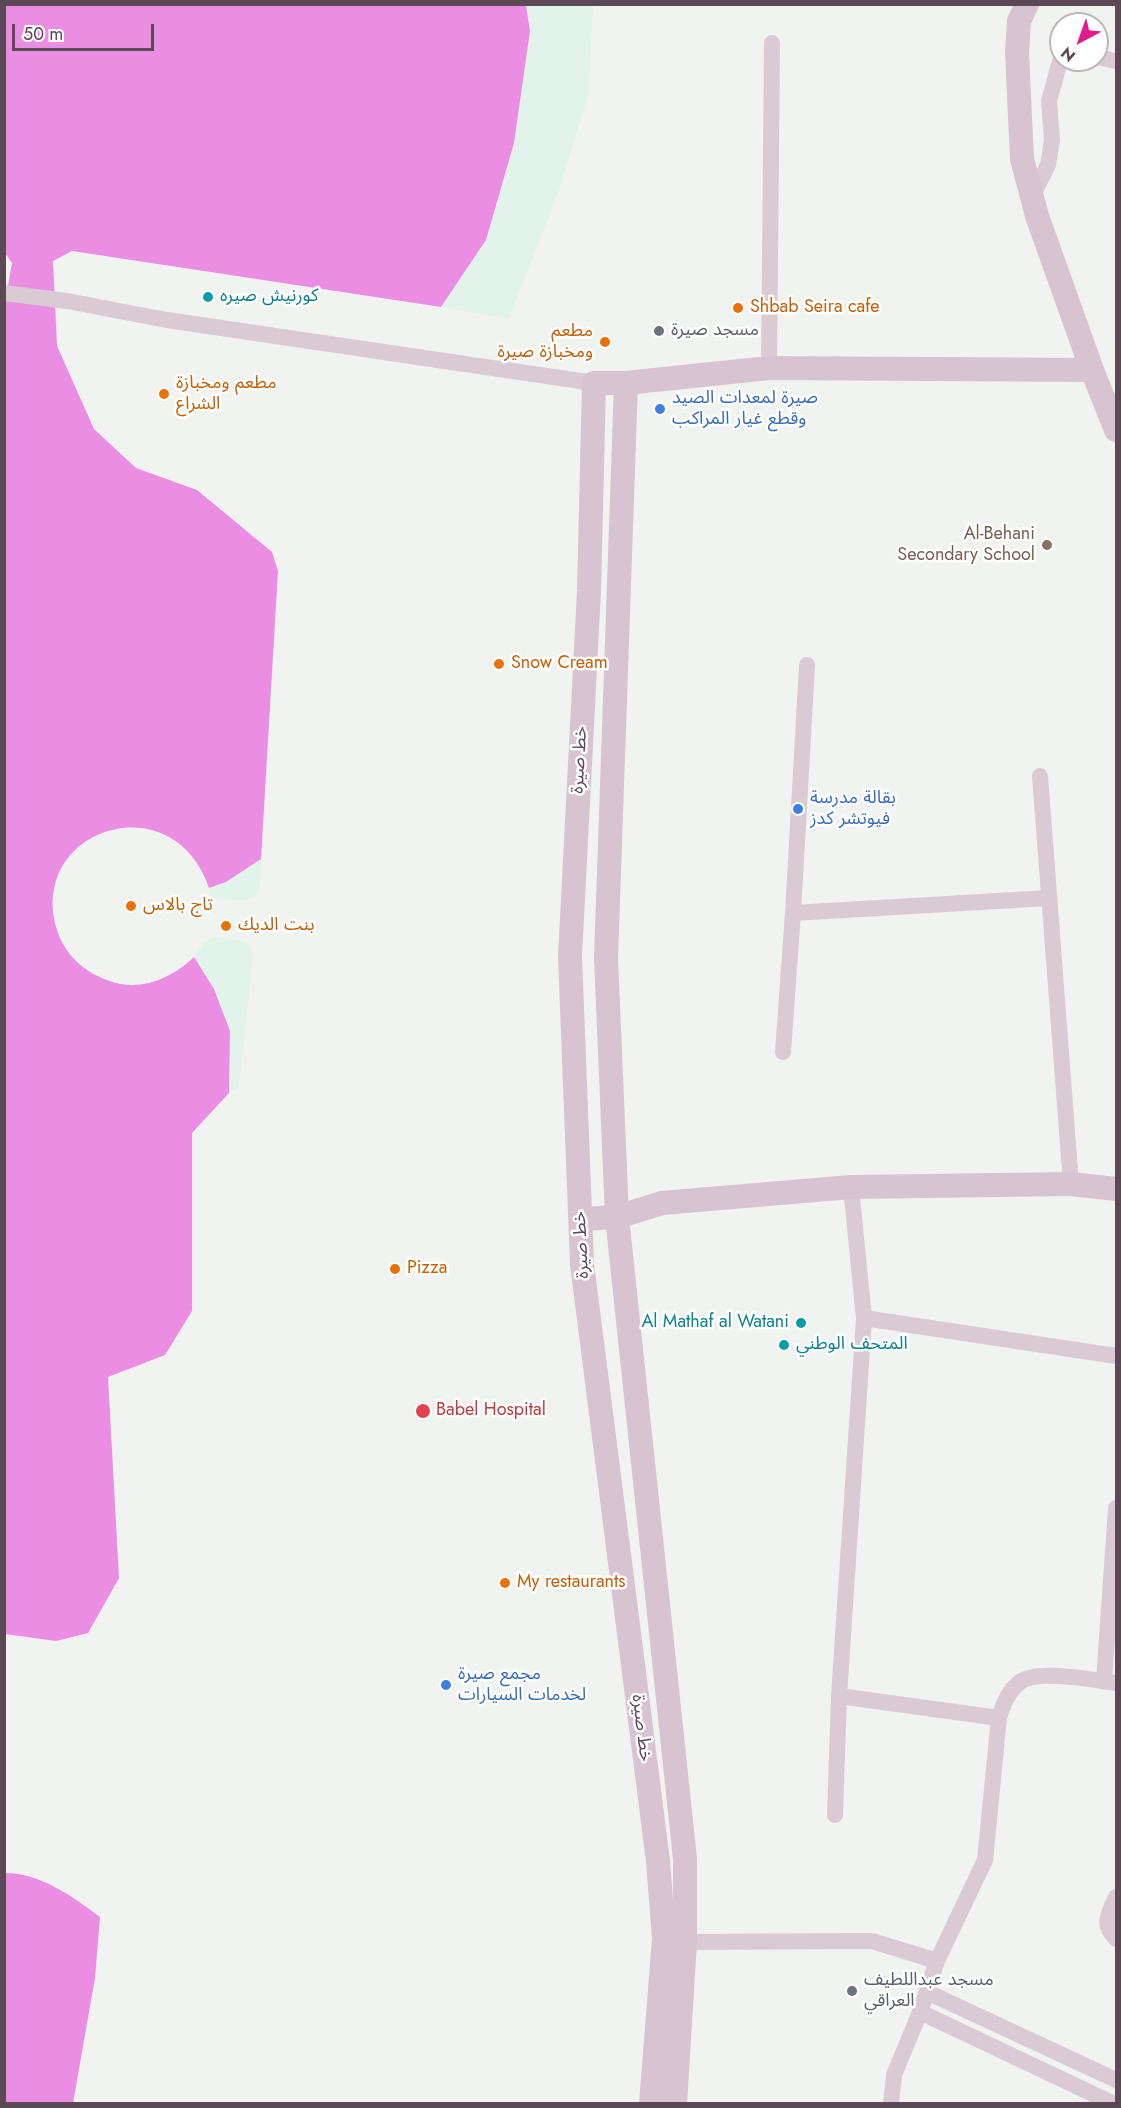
<!DOCTYPE html>
<html>
<head>
<meta charset="utf-8">
<style>
  body { margin:0 }
  #map { position:relative; width:1121px; height:2108px; overflow:hidden; background:#f1f3f0; font-family:Jost,sans-serif }
  canvas { display:block }
  .frame { position:absolute; inset:0; border:6px solid #5d4856; pointer-events:none }
  .north { position:absolute; left:1049px; top:12px; width:60px; height:60px; box-sizing:border-box; background:#fff; border:2px solid #beb6bb; border-radius:50%; rotate:221deg; font-size:16px; font-weight:700; line-height:24px; text-align:center; color:#5d4856 }
  .north::after { content:''; display:block; margin:auto; width:21px; height:27px; background:#e01d8b; clip-path:polygon(50% 0,100% 100%,50% 72%,0 100%) }
  .scale { position:absolute; left:12px; top:24px; width:142px; height:27px; box-sizing:border-box; border:3px solid #5d4856; border-top:0; padding-left:8px; font-size:18px; line-height:21px; white-space:nowrap; color:#5d4856; -webkit-text-stroke:4px #fff; paint-order:stroke }
</style>
</head>
<body>
<div id="map">
<canvas width="1121" height="2108"></canvas>
<div class="frame"></div>
<div class="north">N</div>
<div class="scale">50 m</div>
</div>
<script>
const g = document.querySelector('canvas').getContext('2d');
g.lineJoin = 'round';
function fill(path, color) {
  g.fillStyle = color;
  g.fill(path, 'evenodd');
}
function trace(path, color, width, dash) {
  g.strokeStyle = color;
  g.lineWidth = width;
  g.lineCap = dash ? 'butt' : 'round';
  g.setLineDash(dash || []);
  g.stroke(path);
}
function label(font, color, halo, rows, align = 'center') {
  g.font = font + ' Jost,"Noto Sans Arabic",sans-serif';
  g.lineWidth = 5;
  g.setLineDash([]);
  g.textBaseline = 'middle';
  g.strokeStyle = halo;
  g.fillStyle = color;
  for (const [text, x, y, turn = 0] of rows) {
    g.save();
    g.translate(x, y);
    g.rotate((+turn || 0) * Math.PI / 180);
    g.textAlign = isNaN(turn) ? turn : align;
    if (halo) g.strokeText(text, 0, 0);
    g.fillText(text, 0, 0);
    g.restore();
  }
}
const sand = new Path2D(`
  M526,5h67l-4,87 -29,96 -51,131 -68,-12 46,-67 27,-97 16,-112z
  M261,859c0,47 -6,45 -50,38l-2,-9 17,-6z
  M217,937l25,4 8,5 3,11 -14,130 -10,6 1,-63 -16,-41 -20,-32c6,-11 11,-18 23,-20z`);
const water = new Path2D(`
  M5,5h521l4,26 -16,112 -28,97 -45,67 -369,-56 -19,10 4,85 37,83 42,39 61,22 75,62 6,19 -17,288 -35,23 -17,6c-36,-107 -183,-59 -152,42 8,25 26,41 50,50 31,13 64,-1 87,-23l20,32 16,42 -1,62 -37,40v178l-27,44 -57,22 11,201 -31,55 -32,8 -51,-7 -1,-1325 8,-46 -8,-11z
  M5,1873c35,0 67,23 95,44l-5,61 -22,125h-68z`);
const street = new Path2D(`
  M1097,57l19,4
  M1032,197l16,-32 4,-25 -3,-39 11,-40 3,-1
  M4,293l63,8 100,19 427,63
  M769,368l3,-325
  M1040,776l31,408
  M793,913l255,-15
  M783,1052l10,-139 14,-248
  M851,1187l13,131 252,38
  M1104,1681l12,-173
  M839,1696l160,22
  M835,1815l4,-119 25,-378
  M1116,1897c-8,19 -15,26 0,42
  M685,1942l187,-1 65,20
  M927,1992l189,88
  M920,2012l194,92
  M891,2104l3,-29 26,-63 17,-51 48,-101 14,-142c4,-13 9,-27 21,-36 17,-13 74,-2 96,1`);
const secondary = new Path2D(`
  M1027,4l-8,17 -2,32 5,106 15,57 55,154 24,60
  M626,383l-20,575 11,259 68,642v83l-10,162
  M581,1219l36,-2 45,-14 189,-16 220,-3 45,5
  M651,2104l13,-165 -6,-78 -76,-597 -12,-308 19,-365 5,-208h32l143,-15 323,2`);
const markers = [
  [208,297,6,"#0f9aa8"],
  [738,308,6,"#e8710a"],
  [659,331,6,"#6b7280"],
  [605,342,6,"#e8710a"],
  [164,394,6,"#e8710a"],
  [660,409,6,"#3f7fe0"],
  [1047,545,6,"#8d6e63"],
  [499,664,6,"#e8710a"],
  [798,809,6,"#3f7fe0"],
  [131,906,6,"#e8710a"],
  [226,926,6,"#e8710a"],
  [395,1269,6,"#e8710a"],
  [801,1323,6,"#0f9aa8"],
  [784,1345,6,"#0f9aa8"],
  [423,1411,8,"#e0444e"],
  [505,1583,6,"#e8710a"],
  [446,1685,6,"#3f7fe0"],
  [852,1991,6,"#6b7280"]
];
const cultureNames = [
  ["كورنيش صيره",220,297],
  ["Al Mathaf al Watani",789,1323,"right"],
  ["المتحف الوطني",796,1345]
];
const foodNames = [
  ["Shbab Seira cafe",750,308],
  ["مطعم",593,332,"right"],
  ["ومخبازة صيرة",593,353,"right"],
  ["مطعم ومخبازة",176,384],
  ["الشراع",176,405],
  ["Snow Cream",511,664],
  ["تاج بالاس",143,906],
  ["بنت الديك",238,926],
  ["Pizza",407,1269],
  ["My restaurants",517,1583]
];
const worshipNames = [
  ["مسجد صيرة",671,331],
  ["مسجد عبداللطيف",864,1981],
  ["العراقي",864,2002]
];
const shopNames = [
  ["صيرة لمعدات الصيد",672,399],
  ["وقطع غيار المراكب",672,420],
  ["بقالة مدرسة",810,799],
  ["فيوتشر كدز",810,820],
  ["مجمع صيرة",458,1675],
  ["لخدمات السيارات",458,1696]
];
const educationNames = [
  ["Al-Behani",1035,535],
  ["Secondary School",1035,556]
];
const streetNames = [
  ["خط صيرة",580,760,-87],
  ["خط صيرة",582,1245,-93],
  ["خط صيرة",641,1728,83]
];
const healthNames = [
  ["Babel Hospital",436,1411]
];
fill(sand, '#e2f3eb');
fill(water, '#eb8ee3');
trace(street, '#dacad4', 16);
trace(secondary, '#d8c3d0', 24);
for (const [x, y, r, color] of markers) {
  const dot = new Path2D();
  dot.arc(x, y, r, 0, 2 * Math.PI);
  g.fillStyle = color;
  g.fill(dot);
  trace(dot, '#fff', 2);
}
label('18px', '#0d838f', '#fff', cultureNames, 'left');
label('18px', '#c56008', '#fff', foodNames, 'left');
label('18px', '#5b616d', '#fff', worshipNames, 'left');
label('18px', '#366cbe', '#fff', shopNames, 'left');
label('18px', '#785e54', '#fff', educationNames, 'right');
label('18px', '#5d4856', '#fff', streetNames);
label('18px', '#be3a42', '#fff', healthNames, 'left');
</script>
</body>
</html>
